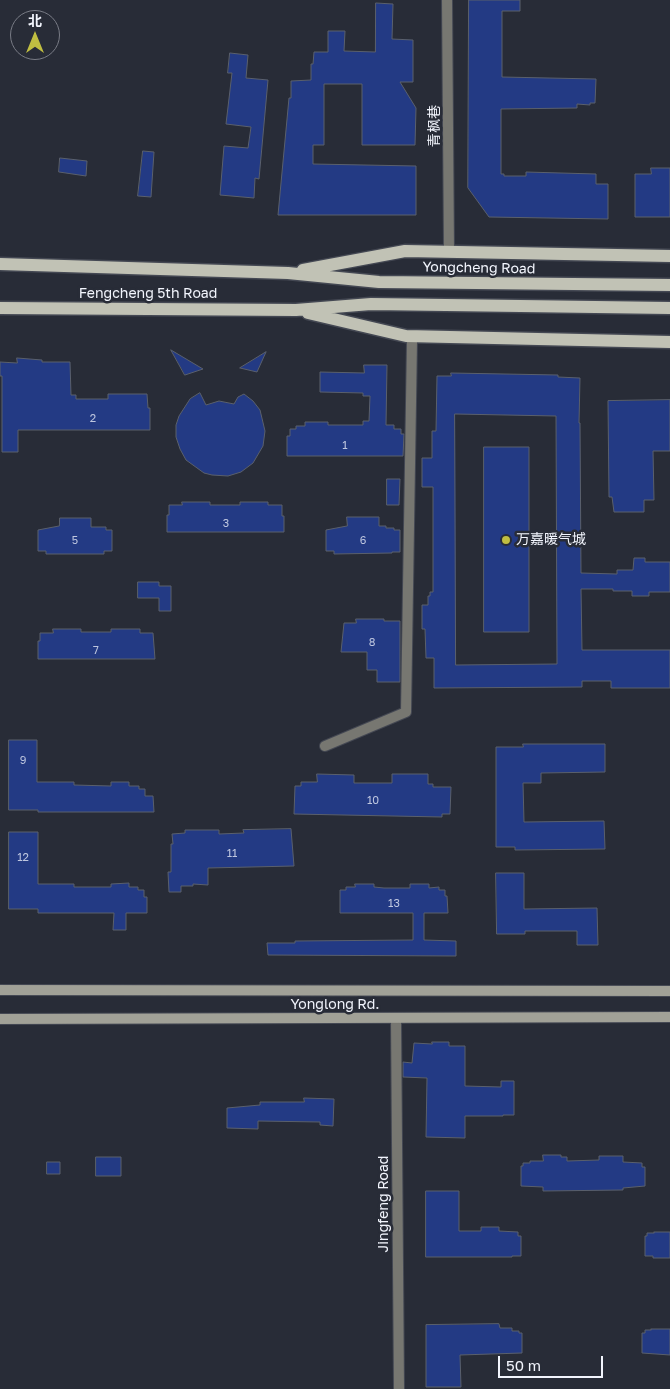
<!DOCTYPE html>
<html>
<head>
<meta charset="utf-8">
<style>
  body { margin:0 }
  #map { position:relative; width:670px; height:1389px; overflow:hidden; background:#282c37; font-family:"Golos Text","Noto Sans SC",sans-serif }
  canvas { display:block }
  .north { position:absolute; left:10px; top:10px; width:50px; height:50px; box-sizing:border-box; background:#282c37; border:1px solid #797c86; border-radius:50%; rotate:0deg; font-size:14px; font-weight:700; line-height:20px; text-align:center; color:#f2f5fd }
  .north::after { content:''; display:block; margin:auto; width:18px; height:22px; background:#c0be41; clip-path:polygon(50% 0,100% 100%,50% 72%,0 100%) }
  .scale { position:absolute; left:498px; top:1356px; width:105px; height:22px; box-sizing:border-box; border:2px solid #f2f5fd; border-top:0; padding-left:6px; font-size:15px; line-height:18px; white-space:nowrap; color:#f2f5fd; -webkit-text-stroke:4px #282c37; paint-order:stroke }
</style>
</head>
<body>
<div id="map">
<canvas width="670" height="1389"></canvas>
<div class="north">北</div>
<div class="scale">50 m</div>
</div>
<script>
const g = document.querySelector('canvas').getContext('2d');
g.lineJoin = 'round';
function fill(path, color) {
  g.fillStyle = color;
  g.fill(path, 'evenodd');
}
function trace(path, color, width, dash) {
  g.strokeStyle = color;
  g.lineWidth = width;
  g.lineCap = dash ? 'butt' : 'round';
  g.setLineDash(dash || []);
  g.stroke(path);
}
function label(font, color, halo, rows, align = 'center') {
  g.font = font + ' "Golos Text","Noto Sans SC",sans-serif';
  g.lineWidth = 5;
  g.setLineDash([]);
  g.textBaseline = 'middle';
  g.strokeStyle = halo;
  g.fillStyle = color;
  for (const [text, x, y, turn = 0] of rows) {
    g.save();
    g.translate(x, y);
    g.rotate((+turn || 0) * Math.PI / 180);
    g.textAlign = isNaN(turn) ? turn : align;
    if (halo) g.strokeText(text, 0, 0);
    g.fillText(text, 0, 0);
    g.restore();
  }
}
const building = new Path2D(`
  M469,0h51v11h-18v66l94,2 -1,24h-5v2l-13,-1v4l-76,1v65h3v2h22v-4l70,2v10h12v35l-119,-2 -21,-29z
  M376,3l17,1 -1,35 21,1v42h-13l16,26 -1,37h-53v-61h-38v61h-11v19l103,2v49h-138l11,-117h2v-17l20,-1v-16h2l1,-12h14v-21h17l-1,20 31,1z
  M230,53l18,2 -2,23 22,2 -9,99 -4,-1 -1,20 -34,-3 4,-49 24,2 3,-21 -25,-3 6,-51h-4z
  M143,151l11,1 -3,45 -13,-1z
  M60,158l27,3 -1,15 -27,-4z
  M651,168h19v49h-35v-43h16z
  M171,350l32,19 -18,6z
  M266,352l-9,20 -17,-4z
  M17,358l25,2v2h28l1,33h5v4h32v-5h39l1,14h2v22h-132v22h-16v-76h-2v-14l17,1z
  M364,365h23l-1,60h8v4h7v5h3l-1,22h-116v-20h3v-7h6v-3h9v-4h23v3h35v-4h6l1,-25h-7v-3l-43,-1v-20l44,1z
  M451,373l107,2v2l22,1 -1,45h1l1,150 36,1v-4h16l1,-12h11v4h25v30h-21v4h-17v-5h-19v-2h-32l1,61h88v38h-59v-7h-29v6l-148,1v-30h-8l-1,-29h-3v-24h6v-9h2v-4h3v-105h-11v-29h10v-27h4l1,-55h14zM455,414l101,2 1,248 -101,1z
  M200,393l6,12 13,-4 15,3 4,-7 6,-3 9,7 7,9 5,21 -2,15 -10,17 -12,9 -13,4 -16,-1 -8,-2 -18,-13 -6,-11 -4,-12v-12l3,-9 11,-17z
  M670,400v51h-17l1,49h-10v12h-30l-2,-15h-3l-1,-96z
  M484,447h45v185h-45z
  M387,479h13l-1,26h-12z
  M182,502h28v3h30v-3h28v3h14v11h2v16h-117v-17h2v-10h13z
  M347,517h32v9h7v2h8v2h6v22h-8v1l-58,1v-3h-8v-21l21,-4z
  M60,518h31v9h15v3h6v21h-8v3h-58v-3h-8v-21l21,-4z
  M138,582h21v4h12v25h-12v-13h-21z
  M356,619h28v2h16v61h-23v-12h-10v-18h-26l3,-29h12z
  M53,629h28v3h30v-3h29v4h13l2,26h-117v-18h2v-8h13z
  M9,740h28v42h37v3l37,1v-4h18v4h10v3h6v7h8l1,16h-116v-2h-29z
  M523,744h82v28l-64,1v10h-18l1,39 80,-1 1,28 -90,1v-3h-19v-100h27z
  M317,774l37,1v8h38v-9h36v10h5v3h18l-1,27h-8v3l-148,-3 1,-28h6v-4h16z
  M291,829l3,37 -86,2v17l-15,-1v2h-12v6h-12l-1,-20h3v-28h2l-1,-10 13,-1v-3h34v4l25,-1 -1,-3z
  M9,832h29v52h36v3h37v-3l18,-1v4h9v3h6v7h3v16h-21v17h-13l1,-17h-76v-4h-29z
  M496,873h28v36l73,-1 1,37h-21v-14h-52v3h-28z
  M355,884h19v3l10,1h26v-4h19v4l10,-1v3h6v6h2l1,17h-24v27l32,1v15l-188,-1 -1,-12h28v-2l118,-1v-27h-73v-23h6v-3h9z
  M432,1042h17v4h16v40l36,1v-6h13v34h-11v1h-38v22l-39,-1 1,-59 -24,-1v-15l9,1 2,-20 18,1z
  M304,1098l30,1 -1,27 -13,-1v-3l-62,-1v8l-31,-1v-20l33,-3v-3h44z
  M543,1155h18v2h6v4l32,-1v-4h24v6l19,1v4h3v19l-22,2v2l-80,1v-4l-22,-1v-20h2v-3h7v-2h13z
  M96,1157h25v19h-25z
  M47,1162h13v12h-13z
  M426,1191h33v40h22v-4h18v4l19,1v4h3v20h-9v1h-86z
  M654,1232h16v26h-17v-2h-8v-20h2v-3h7z
  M499,1324l1,4h12v3h7v2h3v20l-62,2 1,32h-35v-62z
  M651,1329h19v26l-28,-2v-20h3v-3h6z`);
const street = new Path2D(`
  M447,0l2,252
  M325,746l81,-34 6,-372
  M396,1019l3,370`);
const secondary = new Path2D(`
  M0,990l670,1
  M0,1019l670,-2`);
const primary = new Path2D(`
  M0,264l288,9 91,9 291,3
  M303,270l102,-19 265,5
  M0,308l296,2 75,-6 299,4
  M308,313l98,23 264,6`);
const markers = [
  [506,540,5,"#c0be41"]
];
const numberNames = [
  ["2",93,419],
  ["1",345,446],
  ["3",226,524],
  ["5",75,541],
  ["6",363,541],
  ["8",372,643],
  ["7",96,651],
  ["9",23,761],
  ["10",373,801],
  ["11",232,854],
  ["12",23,858],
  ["13",394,904]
];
const streetNames = [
  ["青枫巷",435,126,-90],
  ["Yongcheng Road",479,268,1],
  ["Fengcheng 5th Road",148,294],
  ["Yonglong Rd.",335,1005],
  ["Jingfeng Road",384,1204,-90]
];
const poiNames = [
  ["万嘉暖气城",516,540]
];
fill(building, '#233a84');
trace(building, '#5a606c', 1);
trace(street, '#444853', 12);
trace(secondary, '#444853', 12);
trace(primary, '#444853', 15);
trace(street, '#777771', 10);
trace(secondary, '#a1a197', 10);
trace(primary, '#c1c2b5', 12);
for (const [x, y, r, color] of markers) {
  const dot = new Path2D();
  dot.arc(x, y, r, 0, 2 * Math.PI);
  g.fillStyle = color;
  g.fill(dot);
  trace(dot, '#282c37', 2);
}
label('11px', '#bec6df', null, numberNames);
label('14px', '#f2f5fd', '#282c37', streetNames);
label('14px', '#f2f5fd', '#282c37', poiNames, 'left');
</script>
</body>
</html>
